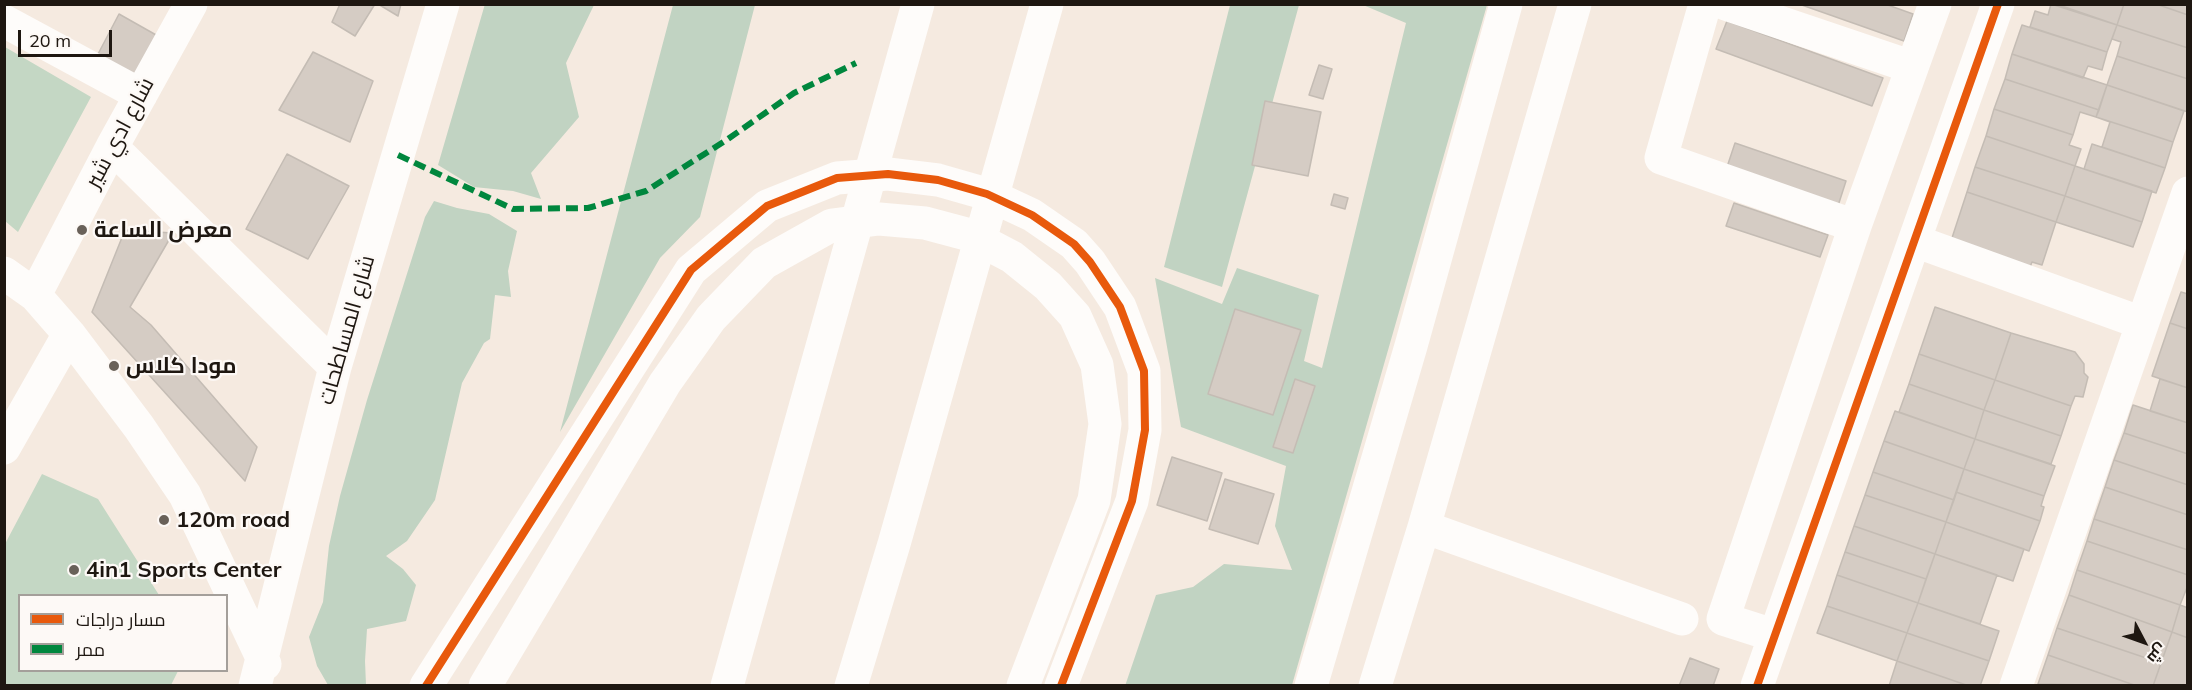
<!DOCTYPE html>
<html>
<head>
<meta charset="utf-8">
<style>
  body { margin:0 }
  #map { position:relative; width:2192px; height:690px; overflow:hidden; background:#f5eae0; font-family:Mulish,Cairo,sans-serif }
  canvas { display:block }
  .frame { position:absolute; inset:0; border:6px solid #1e1711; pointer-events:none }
  .legend { position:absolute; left:18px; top:594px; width:210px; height:78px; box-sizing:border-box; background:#fdf9f6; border:2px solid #a49f9a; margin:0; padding:8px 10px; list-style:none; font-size:18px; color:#1e1711 }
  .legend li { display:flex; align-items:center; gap:12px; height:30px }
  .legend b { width:30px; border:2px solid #a49f9a }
  .north { position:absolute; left:2114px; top:612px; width:60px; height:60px; -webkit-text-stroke:4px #fdf9f6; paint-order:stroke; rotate:131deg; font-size:16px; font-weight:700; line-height:24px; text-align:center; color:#1e1711 }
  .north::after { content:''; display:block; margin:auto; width:21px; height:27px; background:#1e1711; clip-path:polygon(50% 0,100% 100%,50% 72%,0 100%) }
  .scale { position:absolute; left:18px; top:30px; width:94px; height:27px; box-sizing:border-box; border:3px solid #1e1711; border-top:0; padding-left:8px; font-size:18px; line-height:21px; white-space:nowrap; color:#1e1711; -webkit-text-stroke:4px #fdf9f6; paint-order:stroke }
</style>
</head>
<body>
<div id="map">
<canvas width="2192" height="690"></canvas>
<div class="frame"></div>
<ul class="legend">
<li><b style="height:8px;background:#e8590c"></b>مسار دراجات</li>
<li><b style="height:8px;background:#00873e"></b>ممر</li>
</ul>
<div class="north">ش</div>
<div class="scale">20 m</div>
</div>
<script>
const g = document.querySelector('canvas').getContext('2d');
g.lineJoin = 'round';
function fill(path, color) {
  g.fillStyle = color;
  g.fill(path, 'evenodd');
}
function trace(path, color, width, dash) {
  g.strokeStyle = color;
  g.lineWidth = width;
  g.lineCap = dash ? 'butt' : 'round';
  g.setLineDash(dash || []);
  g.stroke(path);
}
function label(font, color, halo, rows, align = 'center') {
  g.font = font + ' Mulish,Cairo,sans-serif';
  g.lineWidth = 4.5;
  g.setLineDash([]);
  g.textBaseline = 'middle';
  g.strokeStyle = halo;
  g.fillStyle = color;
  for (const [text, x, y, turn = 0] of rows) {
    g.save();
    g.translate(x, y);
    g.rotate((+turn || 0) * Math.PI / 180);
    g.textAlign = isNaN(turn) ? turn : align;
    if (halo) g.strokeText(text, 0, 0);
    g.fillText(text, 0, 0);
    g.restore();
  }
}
const green = new Path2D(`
  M5,47l86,50 -73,135 -13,-11z
  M42,474l56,25 61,96 -139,1v74l158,1 -7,14h-166v-141z`);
const forest = new Path2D(`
  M485,4l109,1 -28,58 13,54 -48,56 10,26 -28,-8 -39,-4 -36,-22z
  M673,5h82l-55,212 -40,41 -100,174z
  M1230,5h69l-77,282 -58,-20z
  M1363,5h124l-195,680 -167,1 31,-91 37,-8 31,-23 68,6 -17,-44 11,-60 -105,-39 -26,-149 67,26 15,-36 82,27 -15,66 18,7 84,-345z
  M434,201l23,7 32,6 28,17 -9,40 3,26 -16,-2 -5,44 -6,4 -22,40 -27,117 -28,41 -21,15 17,13 13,16 -10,36 -39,8 -2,32 1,24h-38l-11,-19 -8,-29 14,-35 6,-56 11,-50 27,-96 58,-183z`);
const building = new Path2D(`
  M340,4h35l-20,32 -23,-14z
  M378,4h23l-3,12z
  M1799,4h86l28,10 -9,27z
  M2051,4l66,21 -10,27 -77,-25 5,-16 13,4z
  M2056,4h68l-7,21z
  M2124,4h32l32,11v33l-71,-23z
  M2156,4h32v11z
  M119,14l46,26 -25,40 -43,-24z
  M1727,21l156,57 -11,28 -156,-57z
  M2022,25l85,27 -5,18 -14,-4 -5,12 -71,-24z
  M2117,25l71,23v31l-71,-23 4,-14 -9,-3z
  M313,52l60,29 -23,61 -71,-32z
  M2012,54l95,31 -8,25 -94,-31z
  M2117,56l71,23v33l-81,-27z
  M1319,65l13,4 -9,30 -14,-4z
  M2005,79l94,31 -3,7 -16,-5 -7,23 -79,-26z
  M2107,85l77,26 -11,31 -77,-25z
  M1265,101l56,11 -13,64 -56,-11z
  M1994,109l79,26 -4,10 12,4 -6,17 -89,-30z
  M2096,117l77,25 -8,26 -63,-21 8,-25z
  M1986,136l89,30 -10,30 -90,-29z
  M1735,143l111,38 -9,28 -111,-39z
  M2092,144l73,24 -9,25 -72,-24z
  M287,154l62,32 -41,73 -62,-30z
  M2075,166l77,25 -10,31 -77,-26z
  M1975,167l90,29 -9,26 -89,-30z
  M1967,192l89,30 -14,43 -10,-3 -3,8 -79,-26z
  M1334,194l14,4 -3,11 -14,-4z
  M2065,196l77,26 -9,25 -77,-25z
  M1734,203l94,32 -8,22 -94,-31z
  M125,230l48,3 -43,74 21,18 106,122 -12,34 -153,-169z
  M2181,292l7,2v35l-18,-6z
  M1935,307l76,26 -16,47 -76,-26z
  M1235,309l66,21 -28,85 -65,-21z
  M2170,323l18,6v59l-36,-12z
  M2011,333l64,19 9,12v9l4,4 -5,20 -8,-1 -4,10 -76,-26z
  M1919,354l76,26 -11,30 -75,-26z
  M1295,379l20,7 -22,67 -20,-6z
  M2160,379l28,9v35l-38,-12z
  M1995,380l76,26 -10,30 -77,-26z
  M1909,384l75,26 -9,29 -76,-27z
  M2133,405l55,18v31l-64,-21z
  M1984,410l77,26 -10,28 -76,-25z
  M1895,411l80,28 -11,30 -80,-28z
  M2124,433l64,21v31l-74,-25z
  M1975,439l80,27 -11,30 -80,-27z
  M1884,441l80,28 -10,31 -81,-28z
  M1172,457l50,16 -15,48 -50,-16z
  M2114,460l74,25v30l-83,-28z
  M1964,469l80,27 -3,10 3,1 -4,14 -84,-29z
  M1873,472l81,28 -8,22 -81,-27z
  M1225,479l49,15 -16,50 -49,-15z
  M2105,487l83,28v35l-94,-31z
  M1956,492l84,29 -11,30 -83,-29z
  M1865,495l81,27 -11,32 -81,-28z
  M2094,519l94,31v25l-101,-34z
  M1946,522l78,27 -11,32 -78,-27z
  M1854,526l81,28 -9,25 -81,-27z
  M2087,541l101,34v10l-8,20 -103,-35z
  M1845,552l81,27 -8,24 -81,-28z
  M1935,554l62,21 -17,49 -62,-21z
  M2077,570l103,35 -8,27 -103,-37z
  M1837,575l81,28 -11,30 -80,-27z
  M2069,595l103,37 -11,31 -104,-35z
  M1918,603l81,28 -10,30 -82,-28z
  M2180,605l8,3v30l-16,-6z
  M1827,606l80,27 -10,28 -80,-28z
  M2057,628l104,35 -8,23h-16l-89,-31z
  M2172,632l16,6v48h-35z
  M1907,633l82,28 -9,25h-11l-72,-25z
  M2048,655l89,31 -99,-2z
  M1690,658l29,11 -6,17h-34z
  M1897,661l72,25h-80z`);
const minor = new Path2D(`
  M1705,4l-44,154 194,68
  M1726,4l186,63
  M4,21l137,74
  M112,147l223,220
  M1915,241l227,82
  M4,273l31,22 34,39 70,93 46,68 80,169
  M35,295l77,-148 79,-143
  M4,448l65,-114
  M1424,527l258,92
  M1773,635l-50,-16 132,-393 80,-222
  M255,686l80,-319 108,-363
  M426,686l265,-416 76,-64 70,-28 51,-4 50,6 49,14 45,21 42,29 16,18 30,45 24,64 1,59 -13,71 -71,185
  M485,686l180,-303 46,-65 53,-55 68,-38 47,-6 46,4 45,12 42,22 36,29 27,30 22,49 8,59 -11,76 -71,186
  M1311,686l100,-340 95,-342
  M1375,686l49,-159 151,-523
  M1757,686l241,-682
  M2016,686l172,-493`);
const highway = new Path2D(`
  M727,686l191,-682
  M851,686l43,-142 153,-540`);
const quiet = new Path2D(`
  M398,155l115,54 75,-1 58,-17 79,-50 69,-48 62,-30`);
const cycleway = new Path2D(`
  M426,686l265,-416 76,-64 70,-28 51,-4 50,6 49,14 45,21 42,29 16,18 30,45 24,64 1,59 -13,71 -71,185
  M1757,686l241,-682`);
const markers = [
  [82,230,6,"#696159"],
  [114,366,6,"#696159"],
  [164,520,6,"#696159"],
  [74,570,6,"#696159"]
];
const streetNames = [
  ["شارع ادي شير",120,133,-62],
  ["شارع المساطحات",347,330,-74]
];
const poiNames = [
  ["معرض الساعة",94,230],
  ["مودا كلاس",126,366],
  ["120m road",176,520],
  ["4in1 Sports Center",86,570]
];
fill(green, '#c4d7c4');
fill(forest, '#c1d3c2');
fill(building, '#d5ccc4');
trace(building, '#c4bcb4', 1.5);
trace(minor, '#fefcfa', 33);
trace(highway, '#fefcfa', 33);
trace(quiet, '#00873e', 6, [12, 6]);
trace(cycleway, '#e8590c', 8);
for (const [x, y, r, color] of markers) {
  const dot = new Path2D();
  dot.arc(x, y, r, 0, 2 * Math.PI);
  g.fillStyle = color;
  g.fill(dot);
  trace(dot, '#fdf9f6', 2);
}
label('22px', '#1e1711', '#fdf9f6', streetNames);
label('bold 22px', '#1e1711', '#fdf9f6', poiNames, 'left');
</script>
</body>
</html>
